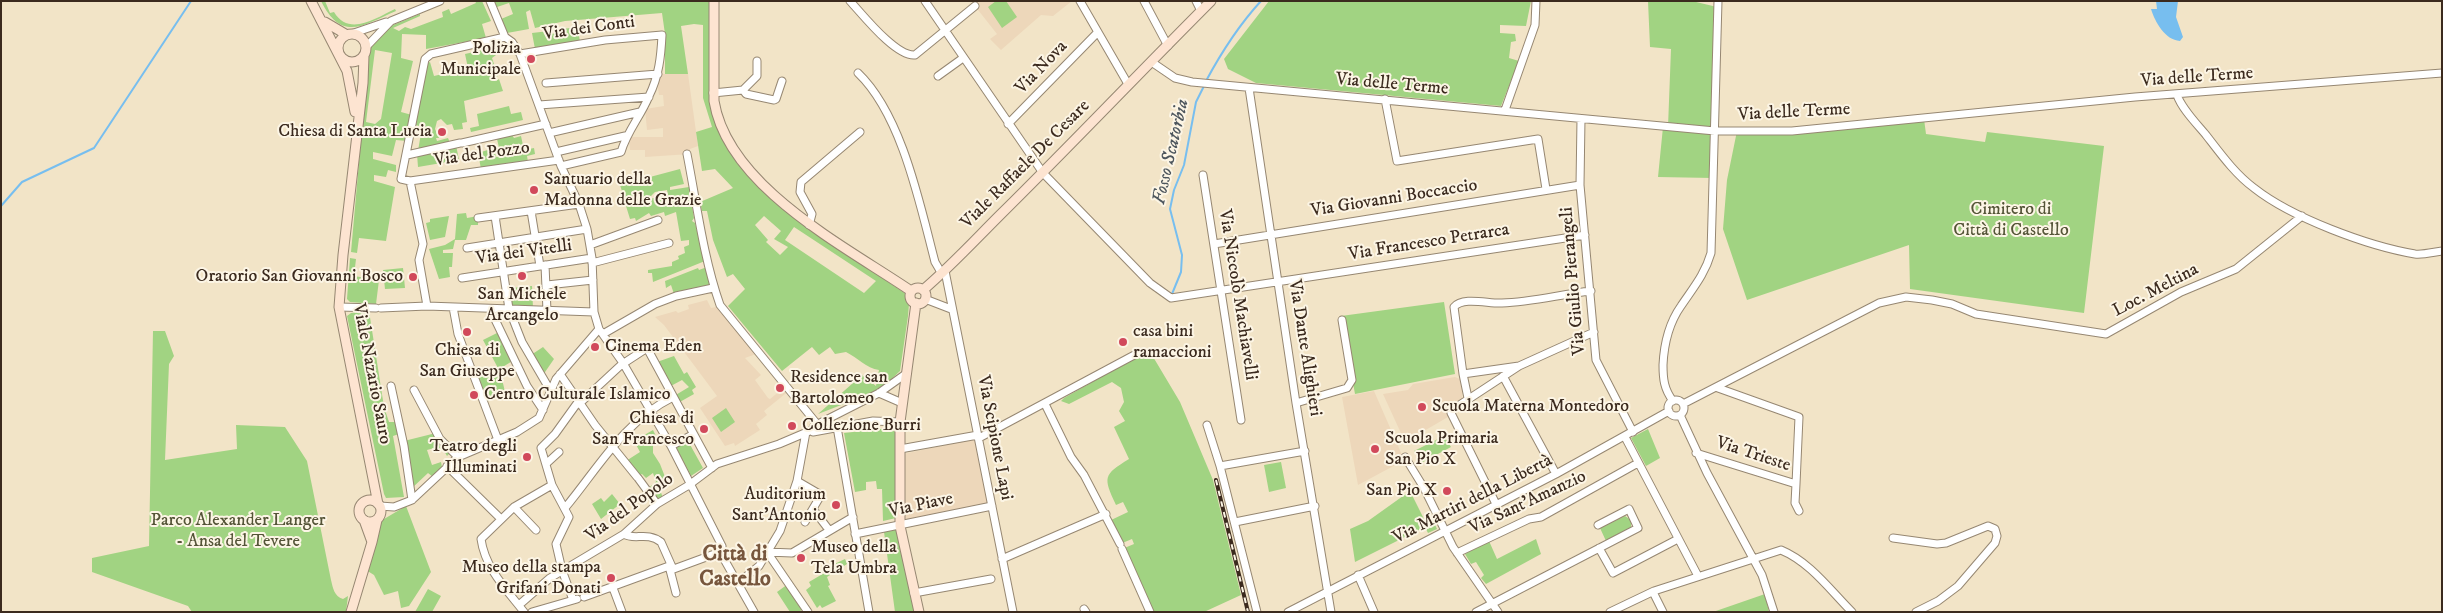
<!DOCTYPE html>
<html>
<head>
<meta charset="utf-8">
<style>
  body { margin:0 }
  #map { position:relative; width:2443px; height:613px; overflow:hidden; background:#f2e4c7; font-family:"IM FELL DW Pica",serif }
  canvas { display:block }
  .frame { position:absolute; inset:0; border:2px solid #3b2a1e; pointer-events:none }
</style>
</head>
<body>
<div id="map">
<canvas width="2443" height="613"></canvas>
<div class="frame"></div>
</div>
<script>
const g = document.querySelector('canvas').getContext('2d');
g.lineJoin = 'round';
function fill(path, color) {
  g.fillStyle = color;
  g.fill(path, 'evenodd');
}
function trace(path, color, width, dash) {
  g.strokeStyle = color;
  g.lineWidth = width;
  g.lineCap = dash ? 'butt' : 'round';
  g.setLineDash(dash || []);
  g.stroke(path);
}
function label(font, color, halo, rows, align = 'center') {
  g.font = font + ' "IM FELL DW Pica",serif';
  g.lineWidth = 4;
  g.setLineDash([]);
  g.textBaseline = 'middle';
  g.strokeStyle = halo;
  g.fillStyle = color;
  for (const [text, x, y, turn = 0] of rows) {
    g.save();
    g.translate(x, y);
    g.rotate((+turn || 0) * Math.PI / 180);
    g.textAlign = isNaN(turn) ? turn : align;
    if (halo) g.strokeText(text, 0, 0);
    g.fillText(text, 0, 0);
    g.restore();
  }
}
const built = new Path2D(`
  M971,1h101l-19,15 -12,-1 -40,35 -11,-11 7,-5z
  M660,74h28l10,72 -8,3v5l-45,3v-7h-15l-1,-13h34v-9l-16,2 -2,-21 19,-3 -1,-11h-4l-1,-7z
  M707,300l4,8 5,-1 40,47 -11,4 16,17 -6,5 13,18 2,1 16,-13 4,4 -26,21 3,4 -11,9 4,6 -25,16 -1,-3 -9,3 -25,-38 17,-12 -53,-71 -9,-8 21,-6 2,2 11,-4 -1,-4z
  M1455,377l7,3v20l-14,12v5l-43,25 -22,-48 25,-4 5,-6z
  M1374,391l28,64 -4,3 3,4 -43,23 -16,-88z
  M979,438l13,68 -92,20 3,-72z`);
const green = new Path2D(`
  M321,1h4l5,12 4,-1c15,25 42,6 61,-3l1,2c-33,14 -54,32 -75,-10z
  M475,1h7l9,20 -9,3 4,14 -60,11v-14l-24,-1 -1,24 12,3 -12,51 11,3 -5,26 -11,-1 -4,16 -19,-4v7l23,6v7l-8,-2 -2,7 -12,-2v6l21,6 -9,54 -27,-3 -2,15 -6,-1 18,-202 17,-22 34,-14v2l-27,12 6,3 6,-4 6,2 32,-12 -1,-5 7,-3 2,5 25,-11zM375,50l17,3 -11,66 -6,5 -9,-2z
  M494,1h217l-1,98 6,23 11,26 30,35 45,41 104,70 3,10 -1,12 -8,55 -20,19 -62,24 44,-39 14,11 3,-16c-13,-2 -21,-12 -33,-18l-11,2 -5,-7 -11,8 -7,-8 -30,24 -54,-65 17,-17 -12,-15 -6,3 -14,-37 -6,-29h-5l-2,-9 33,-14 -18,-19 -13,2 -6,-39 16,-5 -9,-29v-73l-9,-1 -13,2 7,48h-23v-40l-3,-21 -97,8 -30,7 -5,-18 -4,2 3,17 -22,4 -6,-14 12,-5 -4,-11 -12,4zM764,216l17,15 -7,8 14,8 -8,8 -14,-13 2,-2 -13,-15zM794,227l82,54 -12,12 -79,-53z
  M996,1h10l11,16 -15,11 -14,-21z
  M1269,1h262l-5,25 -26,-1v8l15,1 1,7 -5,1 -2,16 10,3 -18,45 -245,-23 -28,-14 -4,-10z
  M1648,1h44l25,6 -4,171 -55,-1 5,-50h5l3,-78 -21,-2z
  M577,27l3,14 -45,8 -3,-16 17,-2 1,3 7,-1 -1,-3z
  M492,48l4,7 -4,3 6,18 -3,1 1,4 3,-2 4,12 -39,10 3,21 -5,1 1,6 -9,1 -2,-6 -5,1 -6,-6 -4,2 -2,8 4,9h-3l1,3 11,-3 2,5 -32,8 4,-24 -6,-2 10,-61 4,-2 4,14 34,-8 -3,-14z
  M509,106l2,8 10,-2 2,8 -52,12 -1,-4 9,-2 -2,-12z
  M1924,119l2,15 59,8 2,-10 117,14 -20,167 -174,-24 -1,-44 -162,55 -24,-71 4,-49 10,-49h55z
  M512,135l2,3 7,-2 3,14 10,-2 1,6 -8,2 1,6 -47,7 -3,-16 16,-5 2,9 5,-1 -4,-17z
  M456,145l3,15 -41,7 -1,-13z
  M680,169l4,15 -14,3v3l19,-3 5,31 -2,3 3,2 10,38 -52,21 -1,-9h-4v-3l24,-4v-4l7,-3 -1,-3 7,-3 -1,-6 5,-2v-5l-8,1 -5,-29 -11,4 -1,-4 -13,4 -2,-3 -13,8 -1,-3 -5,1 -4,-13 17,-4 1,4 7,-1 -2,-6 19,-4 -1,-5 -12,2 -4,4 -25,8 -6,-19z
  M466,213l1,5 11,-2v9h-7l-5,15h-11l-2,9 -10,1v3h10l-1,14h-3l1,10 -11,2 -10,-30 16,-4 10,-6 2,-25z
  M449,216l-4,21 -15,3 -4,-17 4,-1v-3z
  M350,258l6,1 -2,17 25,4 -3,24 -26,-2 -3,-3z
  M707,267l5,18 -38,9 -3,-9 -5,3 -1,-7 33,-13 1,2z
  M403,268l2,20 -20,1 -2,-19z
  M532,286l1,22 -21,-1 -2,-19z
  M1444,302l11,72 -100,20 -14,-78z
  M369,311l15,96 5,15h7l3,12 -6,2 11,61 -18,1 -2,-4 -37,-178 4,-3z
  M153,331h12l9,25 -5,8 -4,96 72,-11 -1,-24 49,2 22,34 24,119c2,8 3,16 12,19l5,-3 -2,16h-154l-4,-6 -96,-34v-14l57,-12z
  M499,332l15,28 -13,8 4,9 -3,2 3,13 -19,10 -8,-24 20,-10 -15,-28z
  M543,347l11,12 -11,16 -12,-20z
  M1149,350l31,52 33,78 28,115 -37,17h-54l-28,-63 12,-5 -2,-5 -12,5 -11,-23 19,-9 -5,-10 -7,3c-13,-28 -13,-30 13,-46l-15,-32 11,-6 -6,-10 5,-9 -3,-14 -9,-6 -43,22 -8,-3 3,-3z
  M674,356l10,18 3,-2 9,15 -4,3 2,4 -16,9 -4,-7 15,-9 -7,-7 -13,7 -12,-25z
  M726,408l9,14 -14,10 -9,-14z
  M889,428l6,4 1,86 -13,3 -1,-32h-5l-1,-8 -10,1v8l-11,2 -11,-59z
  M1648,429l12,29 -14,8 -15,-28z
  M653,430l5,10 -5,4v9l7,11 7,18 -8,5 4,11 -6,4 -10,-13 9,-7 -3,-9 -7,5 -4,-4 -4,2 -12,-15 14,-9 -6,-11z
  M436,433l15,19 -4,4 -4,-7 -3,2 -2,-4 -11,3 5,15 9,-3 1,5 -9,10 -5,-4 -17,16 -7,-48z
  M1444,436l7,11 -30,16 -7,-12z
  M688,441l15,27 -12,8 -15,-29z
  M1281,462l5,26 -17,4 -5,-27z
  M1410,491l14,28 7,-3 6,13 -9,4 -3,-6 -70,35 -5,-33 18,-8z
  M612,494l8,10 -19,15 -9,-15 9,-6 3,4z
  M406,506l25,66 -22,34 -8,2 -3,-17 -14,4 -10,-20 -8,-5 13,-48z
  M1625,516l6,4v8l-25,13 -6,-13z
  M897,529l17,83h-19l-11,-80z
  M1536,539l5,15 -55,30 -5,-6 3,-3 -8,-13 -5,2 -6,-10 24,-13 8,18z
  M845,559l2,5 -20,13 3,8 -2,1 8,15 -14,7 -2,-3 -3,3 -11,-18 5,-4 -2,-4 17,-10 -2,-3z
  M788,584l16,24 -5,4h-9l-13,-20z
  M428,589l13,7 -9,16h-17z
  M1765,594l4,18h-56z`);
const water = new Path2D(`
  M2156,1h22l-2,16 7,20 -3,4c-15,-1 -25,-19 -29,-32h6z`);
const stream = new Path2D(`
  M1206,81c15,-28 33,-56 55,-80
  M1,206l21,-24 72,-34 97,-147
  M1172,294l9,-22 1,-17 -12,-46 4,-19 10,-25 12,-63 8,-16`);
const minor = new Path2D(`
  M490,1l15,36 7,5 8,12 41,112 18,38 8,25 5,29 2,54 5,17 24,34 48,83 51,100 -4,3 2,3
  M850,1c13,14 46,56 65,54l60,-49
  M925,1l118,172 107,110 21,15 414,-63
  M1080,1l48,83
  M1144,1l24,45
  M1196,1l5,10
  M351,34l35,-12
  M505,37l-74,17 -6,5 -24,120 9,2 149,-21
  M366,47l25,-26 49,-20
  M520,54l85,-14 57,-5c-1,21 -3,41 -13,61 -8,20 -22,35 -28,56l-60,14
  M1153,63l22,15 17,4 523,49h77l343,-34 307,-24
  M858,73c44,42 62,132 77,189l7,12
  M938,76l25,-18
  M546,83l112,-9
  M1249,88l47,315 35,209
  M743,90l3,4 28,6 2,-1 6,-18
  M713,93l30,-3 14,-14v-15
  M2177,95c5,14 19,28 29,40 14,18 29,39 48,53 38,30 114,58 161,66 8,1 19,-2 27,-3
  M1385,99l12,62 141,-22 8,50
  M539,105l110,-8
  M1505,110l30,-85 1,-24
  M1581,119l-1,66 16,175 37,72
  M1008,124l89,-91
  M549,133l91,-21
  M462,143l84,-19
  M556,152l69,-16
  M687,154c10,51 16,102 33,151l97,119
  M407,155l53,-12
  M1203,175l38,245
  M410,181l13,63 -4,16 8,46
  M531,211l9,55
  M495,216l14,93 13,33 28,48
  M478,218l101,-14
  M809,225l3,-11 -12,-22 1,-10 59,-50
  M1214,244l366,-59
  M590,245l68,-25
  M467,248l120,-19
  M592,263l77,-20
  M545,265l2,46
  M945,271l68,341
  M462,278l130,-20
  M547,285l46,-5
  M925,299l26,10
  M339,307l37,1
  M453,307l5,27 40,106
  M381,308l46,-2 167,6
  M490,309l37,77 16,24
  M603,334l52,-30 21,-8 37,-8
  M560,374l35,51 42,52
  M1463,374l56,-8 75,-34
  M1503,376l53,98
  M391,386l13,60 8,54
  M414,390l26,49 18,18
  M879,393l23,10
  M1468,398l-5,-24 -9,-67c9,-11 35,-3 48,-4 30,-1 60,-9 89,-12
  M1668 408a8 8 0 1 1 16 0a8 8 0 1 1-16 0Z
  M1673,401c-9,-12 -10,-22 -10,-36 1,-21 6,-42 18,-59 12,-18 24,-32 30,-53l7,-252
  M1296,403l51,-15 5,-8 -10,-60
  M579,404l42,-39 26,-17 65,120
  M1045,404l26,53 13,18 36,69
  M1683,404l196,-101 27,-6 26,3 20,4 24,10 130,20 75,-42 55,-23 66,-53
  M1680,415l27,58 55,102 12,37
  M1207,425l13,41
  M814,426l65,-33 28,-20
  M837,427l32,185
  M1625,437l73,139
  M979,438l159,-85
  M671,446l21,-11
  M900,449l78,-14
  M1696,453l100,31 3,-67 -81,-29
  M1405,457l19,31 29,59 45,65
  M547,463l12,-11
  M447,466l54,53
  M638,478l19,26
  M797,481l24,14 -16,27
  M1796,484l-1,19 4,8
  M1496,504l-45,-91 1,-3 67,-44
  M380,506l14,1 18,-7 46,-43 59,-25 22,-14 17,-39 43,-50
  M514,507l22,23
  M565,508c34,-41 58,-86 108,-111
  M813,509l16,21
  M1235,522l80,-16
  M624,534c11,7 22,-3 37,8l12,27
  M855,534l137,-28
  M1893,538l44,6 9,-1 42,-17 7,3 2,7 -2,7 -37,43 -20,15 -22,11
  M1599,548l14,25 65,-34
  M1122,549l28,63
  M720,552l34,60
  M767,552l25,1 61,-36
  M767,552l41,60
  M1457,553l72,-34 12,-2 97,-54
  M1002,559l104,-45
  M671,570l49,-18
  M1358,575l16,37
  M738,583l21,-17 21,-35 17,-50 9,-49
  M613,588l9,24
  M1653,592l10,20
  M914,593l77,-14
  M584,597l85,-31 7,27
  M573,600l-11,-30 -6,-26 13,-27 -17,-32 -11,-37 14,-14 23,-32
  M519,605l31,-27 74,-44 33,-30 32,-19 28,-21 62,-20 33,-14 1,2 60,-11 27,1
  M1084,609l2,3
  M524,612c-18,-23 -39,-44 -43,-73l33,-32 38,-22
  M532,612l45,-13
  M1257,612l-37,-146 85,-15
  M1288,612l268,-138 113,-63
  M1476,612l162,-84 -9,-19 -31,16
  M1610,612l44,-21 127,-41c29,12 49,40 71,62`);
const secondary = new Path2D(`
  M311,1l36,70 8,41
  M714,1v100c14,86 131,145 197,190
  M325,22l22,13
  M338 48a14 14 0 1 1 28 0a14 14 0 1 1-28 0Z
  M364,55l-1,28 -20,172 -4,52 39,197
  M910 296a8 8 0 1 1 16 0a8 8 0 1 1-16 0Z
  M923,290c27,-23 51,-49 76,-74 72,-71 141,-144 212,-215
  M916,303l-16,119v104l19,86
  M359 511a11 11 0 1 1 22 0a11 11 0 1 1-22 0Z
  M364,520l8,22 5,-22
  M351,612l21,-70`);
const rail = new Path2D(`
  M1216,480l32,132`);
const markers = [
  [531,59,5,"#d1495b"],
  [442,132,5,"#d1495b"],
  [534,190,5,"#d1495b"],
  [522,276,5,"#d1495b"],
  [413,277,5,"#d1495b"],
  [467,332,5,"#d1495b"],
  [1123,342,5,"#d1495b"],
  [595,347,5,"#d1495b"],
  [780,388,5,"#d1495b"],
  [474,395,5,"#d1495b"],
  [1422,407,5,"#d1495b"],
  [792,426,5,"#d1495b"],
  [704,429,5,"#d1495b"],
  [1375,449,5,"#d1495b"],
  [527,457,5,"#d1495b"],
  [1447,491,5,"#d1495b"],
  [836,505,5,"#d1495b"],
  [801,558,5,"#d1495b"],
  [611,578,5,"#d1495b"]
];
const streetNames = [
  ["Via dei Conti",589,29,-8],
  ["Via Nova",1042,68,-46],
  ["Via delle Terme",2197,78,-4],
  ["Via delle Terme",1392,85,5],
  ["Via delle Terme",1794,113,-3],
  ["Via del Pozzo",482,155,-8],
  ["Viale Raffaele De Cesare",1026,165,-45],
  ["Via Giovanni Boccaccio",1394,199,-9],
  ["Via Francesco Petrarca",1429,243,-9],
  ["Via dei Vitelli",524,253,-8],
  ["Via Giulio Pierangeli",1574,281,-95],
  ["Loc. Meltina",2156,291,-28],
  ["Via Niccolò Machiavelli",1237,295,81],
  ["Via Dante Alighieri",1304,348,81],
  ["Viale Nazario Sauro",371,374,79],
  ["Via Scipione Lapi",994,438,79],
  ["Via Trieste",1753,455,18],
  ["Via Martiri della Libertà",1473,500,-27],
  ["Via Sant'Amanzio",1528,503,-25],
  ["Via Piave",921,506,-12],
  ["Via del Popolo",630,508,-36]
];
const poiNames = [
  ["Polizia",521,49,"right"],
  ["Municipale",521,70,"right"],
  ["Chiesa di Santa Lucia",432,132,"right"],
  ["Santuario della",544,180],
  ["Madonna delle Grazie",544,201],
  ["Oratorio San Giovanni Bosco",403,277,"right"],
  ["San Michele",522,295,"center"],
  ["Arcangelo",522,316,"center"],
  ["casa bini",1133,332],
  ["ramaccioni",1133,353],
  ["Cinema Eden",605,347],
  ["Chiesa di",467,351,"center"],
  ["San Giuseppe",467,372,"center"],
  ["Residence san",790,378],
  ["Bartolomeo",790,399],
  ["Centro Culturale Islamico",484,395],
  ["Scuola Materna Montedoro",1432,407],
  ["Chiesa di",694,419,"right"],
  ["San Francesco",694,440,"right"],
  ["Collezione Burri",802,426],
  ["Scuola Primaria",1385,439],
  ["San Pio X",1385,460],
  ["Teatro degli",517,447,"right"],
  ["Illuminati",517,468,"right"],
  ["San Pio X",1437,491,"right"],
  ["Auditorium",826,495,"right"],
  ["Sant'Antonio",826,516,"right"],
  ["Museo della",811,548],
  ["Tela Umbra",811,569],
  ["Museo della stampa",601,568,"right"],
  ["Grifani Donati",601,589,"right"]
];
const parkNames = [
  ["Cimitero di",2011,210],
  ["Città di Castello",2011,231],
  ["Parco Alexander Langer",238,521],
  ["- Ansa del Tevere",238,542]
];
const waterNames = [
  ["Fosso Scatorbia",1172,152,-77]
];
const districtNames = [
  ["Città di",735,555],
  ["Castello",735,580]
];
fill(built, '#edd7ba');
fill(green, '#a1d382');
fill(water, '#77beef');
trace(stream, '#77beef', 2);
trace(minor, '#968772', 9);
trace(secondary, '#968772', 11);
trace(minor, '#fff', 7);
trace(secondary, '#fde4d1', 9);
trace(rail, '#3b2a1e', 4);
trace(rail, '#fcf5e5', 2, [5.5]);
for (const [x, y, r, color] of markers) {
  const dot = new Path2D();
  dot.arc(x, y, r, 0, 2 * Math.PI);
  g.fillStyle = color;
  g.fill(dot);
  trace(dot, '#fcf5e5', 2);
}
label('18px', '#3b2a1e', '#fcf5e5', streetNames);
label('18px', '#3b2a1e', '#fcf5e5', poiNames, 'left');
label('18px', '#545437', '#fcf5e5', parkNames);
label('italic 19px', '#4d565d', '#fcf5e5', waterNames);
label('bold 22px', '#77563d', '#fcf5e5', districtNames);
</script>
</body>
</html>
